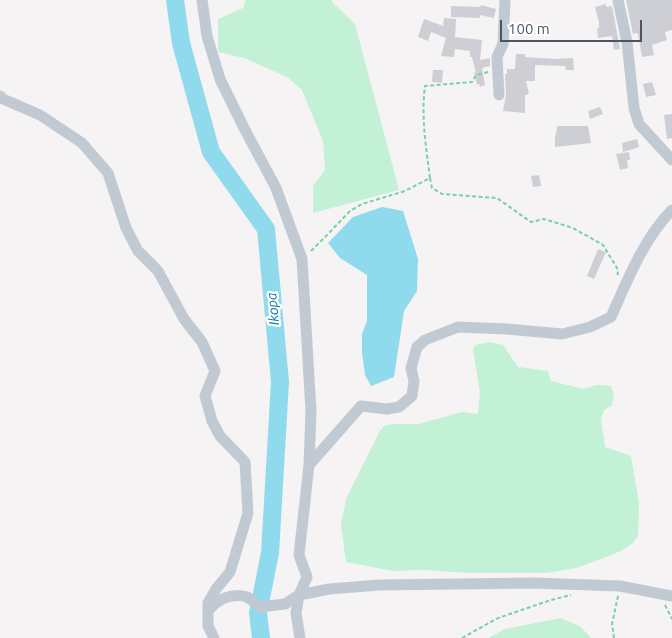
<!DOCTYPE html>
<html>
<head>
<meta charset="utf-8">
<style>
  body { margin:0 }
  #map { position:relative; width:672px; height:638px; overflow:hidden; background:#f5f3f3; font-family:Ubuntu,sans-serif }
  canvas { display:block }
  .scale { position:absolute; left:500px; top:20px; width:142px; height:22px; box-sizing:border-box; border:2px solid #4a5661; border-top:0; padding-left:6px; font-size:15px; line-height:18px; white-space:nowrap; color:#4a5661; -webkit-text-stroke:4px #fff; paint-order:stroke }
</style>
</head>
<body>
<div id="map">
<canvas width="672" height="638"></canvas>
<div class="scale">100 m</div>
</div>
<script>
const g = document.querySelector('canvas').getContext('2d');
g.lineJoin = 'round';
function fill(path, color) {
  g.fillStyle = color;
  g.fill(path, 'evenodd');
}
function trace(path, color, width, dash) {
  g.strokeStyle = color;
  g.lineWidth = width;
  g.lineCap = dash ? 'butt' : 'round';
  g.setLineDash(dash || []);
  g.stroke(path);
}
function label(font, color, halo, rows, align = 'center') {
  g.font = font + ' Ubuntu,sans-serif';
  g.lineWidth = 4.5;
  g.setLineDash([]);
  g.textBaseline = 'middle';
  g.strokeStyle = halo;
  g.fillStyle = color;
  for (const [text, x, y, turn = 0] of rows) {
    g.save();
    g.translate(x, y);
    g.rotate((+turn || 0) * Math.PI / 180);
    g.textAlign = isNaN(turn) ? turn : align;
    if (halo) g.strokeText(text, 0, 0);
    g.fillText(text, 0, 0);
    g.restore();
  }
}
const green = new Path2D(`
  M246,0h86l1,3 22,21 44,166 -86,23v-27l12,-16 -2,-29 -21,-51 -15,-13 -43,-19 -26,-6v-33l25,-11z
  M490,342l13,3 15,22 30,4 3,10 32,8 14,-4 14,1 3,10 -2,9 -8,5 -3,9 4,28 26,9 8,47 -1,33 -5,7 -12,8 -20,8 -25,9 -29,5h-76l-47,-3 -31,1 -47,-9 -5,-37 5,-26 34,-68 4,-5 9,-2h26l43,-12 16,2 2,-21 -7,-44 2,-4z
  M561,618l20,9 10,11h-103l17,-9z`);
const water = new Path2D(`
  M382,207l21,4 15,48 -1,32 -13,20 -10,66 -23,9 -6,-11 -3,-22v-19l5,-13v-46l-27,-17 -12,-15 25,-26z`);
const river = new Path2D(`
  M175,0l6,43 30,109 55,77 14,153 -10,171 -12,60 3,25`);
const building = new Path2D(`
  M626,0h46v30l-7,2 2,8 -15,5 2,10 -12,2 -4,-22 -1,-2 -4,1z
  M606,4v3l6,-1 8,43 -6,1 -2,-14 -14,2 -1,-9 2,-1v-6l-4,-15z
  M481,5l15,4 -2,9 -14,-3v3l-29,-1v-11l29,1z
  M444,18l12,1 -1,18 27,3 -2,20 10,-2v8l-8,2 3,17 -5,2 -1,-3 -2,1 -3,-13 2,1 -4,-16h-2v-6l-15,-2 -1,8 -13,-1 5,-18 -15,-6 -3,9 -10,-4 6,-18 19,7z
  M516,54h9v3l31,2 17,-1 1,12h-8l-1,-4 -30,-1v16h-9l3,13 -4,1v18l-22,-2 3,-16 -1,-21h2v-5h8z
  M433,70h10l-1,13 -10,-1z
  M652,82l4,13 -10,2 -3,-13z
  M600,107l3,7 -13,5 -2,-8z
  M672,114v24l-5,1 -3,-24z
  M557,126h31l3,17 -36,4v-12h1z
  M637,139l2,8 -16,5 -1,-9z
  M629,152l1,8h-3l1,8 -8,2 -4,-16z
  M539,175l2,11 -8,1 -2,-11z
  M598,249l8,3 -12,27 -7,-3z`);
const path = new Path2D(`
  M430,178l2,10 10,6 55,4 34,24 13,-3 29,9 30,17 14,23 1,7
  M311,251l18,-18 21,-22 12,-7 43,-13 25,-13c-4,-31 -9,-61 -5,-92l47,-4 4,-7 12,-3
  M665,605l7,14
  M462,638l36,-20 53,-18 20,-5
  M614,638l-2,-14 6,-28`);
const minor = new Path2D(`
  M202,0l5,36 13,43 24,49 32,60 26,71 9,152 -2,54 -10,90 8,22 -8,18 -3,18 4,25
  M618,0l9,42 7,66 5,16 33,36
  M499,95l-2,-38 6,-13 2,-44
  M0,96l3,3 37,16 42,28 26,30 18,55 12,23 20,20 26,48 18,23 13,29 -10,25 7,25 8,15 25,26 3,51 -18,59 -14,17 -8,14v23l6,12
  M309,465l52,-59 26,3 12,-2 13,-11 2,-15 -3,-13 6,-21 8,-7 33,-13 49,2 55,5 28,-7 21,-10c16,-36 33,-79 61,-107
  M208,611c9,-11 23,-19 39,-14 4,2 9,7 13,10l25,-3 14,-9 30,-6 50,-4 154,-2 87,3 52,10`);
const waterNames = [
  ["Ikopa",273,309,-95]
];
fill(green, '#c3f1d5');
fill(water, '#90daee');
trace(river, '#90daee', 18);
fill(building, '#cdcfd5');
trace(path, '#7ad0a6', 2, [4, 2.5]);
trace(minor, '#c1cad2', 11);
label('italic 14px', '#0c7c9b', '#fff', waterNames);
</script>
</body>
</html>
